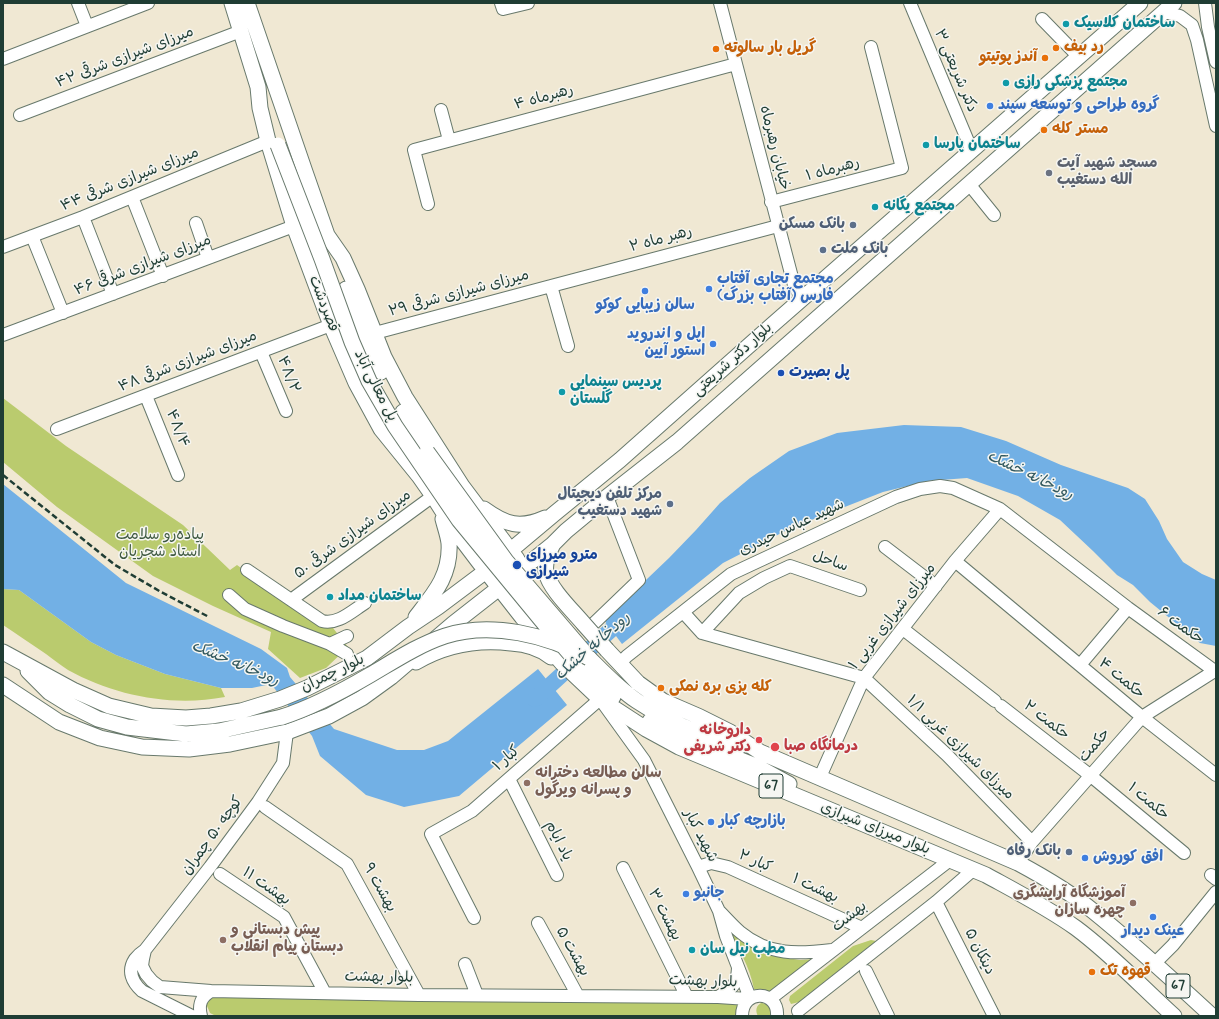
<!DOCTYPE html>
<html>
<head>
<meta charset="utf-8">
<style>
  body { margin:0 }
  #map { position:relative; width:1219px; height:1019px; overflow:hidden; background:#f0e8d3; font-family:Mynerve,sans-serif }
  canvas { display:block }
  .frame { position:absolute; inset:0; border:4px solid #1f3d34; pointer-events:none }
</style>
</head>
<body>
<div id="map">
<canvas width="1219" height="1019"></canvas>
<div class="frame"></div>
</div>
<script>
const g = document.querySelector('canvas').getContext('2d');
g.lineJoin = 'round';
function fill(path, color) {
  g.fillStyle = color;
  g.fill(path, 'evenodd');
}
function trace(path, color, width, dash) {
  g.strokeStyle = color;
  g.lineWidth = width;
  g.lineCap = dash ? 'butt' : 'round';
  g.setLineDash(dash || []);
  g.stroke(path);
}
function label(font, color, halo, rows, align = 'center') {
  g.font = font + ' Mynerve,"Playpen Sans Arabic",sans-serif';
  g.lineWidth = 3;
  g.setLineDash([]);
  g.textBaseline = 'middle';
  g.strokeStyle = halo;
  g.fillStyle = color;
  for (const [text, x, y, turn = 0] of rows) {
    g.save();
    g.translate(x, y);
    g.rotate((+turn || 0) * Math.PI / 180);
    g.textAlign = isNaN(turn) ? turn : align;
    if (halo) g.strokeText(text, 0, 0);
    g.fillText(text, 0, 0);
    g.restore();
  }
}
const green = new Path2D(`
  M3,398l63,48 117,79 47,45 7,-5 86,63h10l15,19 -22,21 -26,10 -32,-29 3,-17 -58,-26 -60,-30 -96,-69 -54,-45z
  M3,589l16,1 72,52 25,13 49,19 56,14 4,9c-53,10 -110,-1 -157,-27 -8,-5 -15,-11 -22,-16 -15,-10 -29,-20 -43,-29z
  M728,928l47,28 25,4 16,-1 -40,33 -22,-3c-4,-22 -16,-41 -26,-61z
  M871,940l5,1 -77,61 -8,2 -2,-4 1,-4 63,-50z
  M214,996l526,6 -3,5v9h-521l-6,-3 -3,-7v-4z
  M761,1003l8,1 3,10 -1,2h-13c-3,-5 -2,-10 3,-13z`);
const water = new Path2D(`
  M904,425l57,2 45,14 55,24 67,23 17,11 14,22 8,18 16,23 19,12 14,6v66l-16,-3 -50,-41 -17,-17 -16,-10 -24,-24 -33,-31 -42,-24 -51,-18 -39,3 -45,11 -92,36 -68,35 -101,81 -18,-24 65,-62 27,-28 24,-27 30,-25 39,-27 48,-18z
  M3,484l123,99 135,66 26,19 3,9 44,52 63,21h27l24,-9 90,-72 29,36 -108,91 -55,11 -38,-12 -46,-39 -8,-20 -41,-52 -19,4h-31l-56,-14 -49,-19 -25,-13 -72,-52 -16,-1z`);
const river = new Path2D(`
  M535,699l91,-83`);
const minor = new Path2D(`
  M78,3l9,23
  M501,3l2,6 25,-6
  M720,3l74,282 8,14
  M910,3l62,148
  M1205,3l3,24 8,35
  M1164,12l16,4 12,9 5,15 19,86
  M1042,19l37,38
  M3,59l145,-56
  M441,110l8,30
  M20,115l221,-84
  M969,184l25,31
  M132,197l31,79
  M771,202l131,-34 -31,-121
  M428,204l-14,-54 322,-86
  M83,217l30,77
  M196,223l12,35
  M32,236l31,77
  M3,247l80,-30 185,-76
  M551,286l17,60
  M375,333l176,-47 227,-60
  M3,335l291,-109
  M261,352l25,59
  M146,396l32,79
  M57,429l274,-104
  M885,547l51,39
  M955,561l187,156 74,58
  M247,570l75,51c16,4 30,-10 43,-18
  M229,595l16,14 38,17 47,18 17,-8
  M291,600l142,-104
  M683,612l19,21
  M588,629l51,-49 -32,-83
  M903,629l92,72
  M702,633l162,45 83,77 85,87
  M702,633l37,-40 25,-15 26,-12 70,24
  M330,644l17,10
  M619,664l8,-8 104,-82 165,-77 24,-8 20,-3 13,2 47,21 128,99 88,64
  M1080,665l48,-57
  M1001,706l90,70 93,77
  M820,777l44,-99 91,-117 45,-52
  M509,779l48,96
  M265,807l82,57 72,131
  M1018,863l14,-21 110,-125 74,-47
  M698,867l13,-4 17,4 134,61
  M623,868l64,129
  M220,874l64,43 41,76
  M1211,875l5,4
  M936,902l58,114
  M720,912c7,7 13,14 20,20 29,24 58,22 92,18
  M474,918l-43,-84 41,-23 128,-112 44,61 54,107 21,44 7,25 24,62
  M538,923l40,73
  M145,950l-2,9 -1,7 4,8 6,7 8,6 51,4 208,4 299,2 30,2
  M465,964l12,31
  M1154,964l19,-19 43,-53
  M866,971l22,45
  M718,997c14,-9 19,-11 20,-29
  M770,999l180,-139
  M798,1011l138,-109 37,-32
  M192,1016l-50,-25c-10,-9 -15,-20 -7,-32 3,-4 7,-7 10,-9l65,-83 48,-65 25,-39 4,-31
  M201,1016c-3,-12 0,-19 10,-25
  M742,1016c0,-28 37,-26 35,0`);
const major = new Path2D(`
  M232,3l26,84 2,21 8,33 26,85 37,99 25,58 25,46 38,47 14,20 21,33 25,33 43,55 40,46 38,36 46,30 33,18 307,128c31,17 62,33 90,53 35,26 66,59 98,88
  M247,3l58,169 22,63 16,23 14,31 27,68 21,40 57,89 55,73
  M346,289l18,49 17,34
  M403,412l24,40
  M484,509c22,16 36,20 61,9
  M553,544c-4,8 -9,19 -7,28 3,16 26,38 37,51
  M416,617c18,-23 35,-42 33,-74 -1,-8 -4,-16 -6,-24
  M607,650l31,33 25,18 37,16 30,15 30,20 258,111c26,14 52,29 75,48 41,33 80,69 119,105
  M3,652l70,38 36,16 42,10 35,2 25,-2 30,-5 39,-12 27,-11 60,-30 41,-31 30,-20 48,-36 68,-57 66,-54 151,-134 369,-323
  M572,656l35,36 6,5
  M589,658c15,15 30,31 48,43 18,12 39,23 60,31 14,5 29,9 43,14
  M416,662c29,-17 62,-23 95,-19 15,1 28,4 40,14
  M28,671l21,21 21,13 28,14 29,8 59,7 33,-3 63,-14
  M3,685l56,37 41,16 42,9 47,2 41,-5 57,-12 13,-5 29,-11 33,-18 29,-21 62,-53 46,-36 54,-44 13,-13 41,-34 70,-55 497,-439
  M650,721l58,26 50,20 31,17`);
const rail = new Path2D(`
  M3,475l112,90 46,27 48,25`);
const majorBridge = new Path2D(`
  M278,145l44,114 30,83 17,39 26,45 64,94 89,108 24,28
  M427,452l79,109 78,91
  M583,623l24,27
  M282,717c31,-10 59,-25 88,-42 24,-14 48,-30 75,-39 46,-15 103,-1 144,22`);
const markers = [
  [1066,24,4,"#0f9aa8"],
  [1056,48,4,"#e8710a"],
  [716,49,4,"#e8710a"],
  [1045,58,4,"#e8710a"],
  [1006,83,4,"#0f9aa8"],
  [990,106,4,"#3f7fe0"],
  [1044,130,4,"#e8710a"],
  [926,145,4,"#0f9aa8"],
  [1049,173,4,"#6b7280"],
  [875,207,4,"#0f9aa8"],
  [853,225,4,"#5c6f8a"],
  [823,250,4,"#5c6f8a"],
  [709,289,4,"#3f7fe0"],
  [645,291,4,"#3f7fe0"],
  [713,344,4,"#3f7fe0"],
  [781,373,4,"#1a4fb4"],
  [562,392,4,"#0f9aa8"],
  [670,504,4,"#5c6f8a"],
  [517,565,5,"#1a4fb4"],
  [330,597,4,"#0f9aa8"],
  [661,688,4,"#e8710a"],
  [759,740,4,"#e0444e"],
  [775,747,5,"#e0444e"],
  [527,783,4,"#8d6e63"],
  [711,822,4,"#3f7fe0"],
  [1069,852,4,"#5c6f8a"],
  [1085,858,4,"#3f7fe0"],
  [686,894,4,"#3f7fe0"],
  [1133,903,4,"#8d6e63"],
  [1153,917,4,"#3f7fe0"],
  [223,940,4,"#8d6e63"],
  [692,950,4,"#0f9aa8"],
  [1092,972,4,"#e8710a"]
];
const shields = [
  [771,786,24],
  [1178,986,24]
];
const shieldNames = [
  ["67",771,786],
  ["67",1178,986]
];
const cultureNames = [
  ["ساختمان کلاسیک",1074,24],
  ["مجتمع پزشکی رازی",1014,83],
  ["ساختمان پارسا",934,145],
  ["مجتمع یگانه",883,207],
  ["پردیس سینمایی",570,383],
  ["گلستان",570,400],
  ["ساختمان مداد",338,597],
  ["مطب نیل سان",700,950]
];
const foodNames = [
  ["رد بیف",1064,48],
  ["گریل بار سالوته",724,49],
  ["آندز پوتیتو",1037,58,"right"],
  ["مستر کله",1052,130],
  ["کله پزی بره نمکی",669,688],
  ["قهوه تک",1100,972]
];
const streetNames = [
  ["۴۲ میرزای شیرازی شرقی",125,58,-21],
  ["۳ دکتر شریعتی",955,71,67],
  ["۴ رهبرماه",544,98,-15],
  ["خیابان رهبرماه",774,148,76],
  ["۱ رهبرماه",833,170,-15],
  ["۴۴ میرزای شیرازی شرقی",130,180,-22],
  ["۲ رهبر ماه",661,240,-15],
  ["۴۶ میرزای شیرازی شرقی",143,266,-21],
  ["۲۹ میرزای شیرازی شرقی",459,294,-15],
  ["قصردشت",323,304,69],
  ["بلوار دکتر شریعتی",733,360,-42],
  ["۴۸ میرزای شیرازی شرقی",188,362,-21],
  ["۴۸/۲",288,375,68],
  ["پل معالی آباد",375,386,63],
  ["۴۸/۴",177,429,68],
  ["شهید عباس حیدری",792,528,-25],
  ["۵۰ میرزای شیرازی شرقی",353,535,-36],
  ["ساحل",830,562,19],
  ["۱ میرزای شیرازی غربی",893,617,-52],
  ["۶ حکمت",1180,626,36],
  ["بلوار چمران",333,674,-26],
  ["۴ حکمت",1121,679,40],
  ["۲ حکمت",1046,721,38],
  ["حکمت",1095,746,-49],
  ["۱/۱ میرزای شیرازی غربی",960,748,44],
  ["۱ کبار",507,759,-41],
  ["۱ حکمت",1148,802,40],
  ["بلوار میرزای شیرازی",875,829,22],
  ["کوچه ۵۰ چمران",213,836,-54],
  ["شهید کبار",700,836,63],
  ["یاد ایام",558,841,63],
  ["۲ کبار",755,862,24],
  ["۱۱ بهشت",266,887,35],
  ["۹ بهشت",379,888,61],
  ["۱ بهشت",815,889,25],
  ["۳ بهشت",664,915,63],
  ["بهشت",850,917,-38],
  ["۵ بهشت",572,952,61],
  ["۵ دینکان",979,952,63],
  ["بلوار بهشت",379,978,1],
  ["بلوار بهشت",703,982,2]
];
const shopNames = [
  ["گروه طراحی و توسعه سپند",998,106],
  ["مجتمع تجاری آفتاب",717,280],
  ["فارس (آفتاب بزرگ)",717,297],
  ["سالن زیبایی کوکو",645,306,"center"],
  ["اپل و اندروید",705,335,"right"],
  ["استور آیین",705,352,"right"],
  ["بازارچه کبار",719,822],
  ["افق کوروش",1093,858],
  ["جانبو",694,894],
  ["عینک دیدار",1153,932,"center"]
];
const worshipNames = [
  ["مسجد شهید آیت",1057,164],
  ["الله دستغیب",1057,181]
];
const serviceNames = [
  ["بانک مسکن",845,225],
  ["بانک ملت",831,250,"left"],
  ["مرکز تلفن دیجیتال",662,495],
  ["شهید دستغیب",662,512],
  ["بانک رفاه",1061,852]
];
const transitNames = [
  ["پل بصیرت",789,373],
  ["مترو میرزای",526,556],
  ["شیرازی",526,573]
];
const parkNames = [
  ["پیاده‌رو سلامت",160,536],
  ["استاد شجریان",160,553]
];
const healthNames = [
  ["داروخانه",751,731],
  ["دکتر شریفی",751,748],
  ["درمانگاه صبا",784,747,"left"]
];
const educationNames = [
  ["سالن مطالعه دخترانه",535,774],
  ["و پسرانه ویرگول",535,791],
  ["آموزشگاه آرایشگری",1125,894,"right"],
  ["چهره سازان",1125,911,"right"],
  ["پیش دبستانی و",231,931],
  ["دبستان پیام انقلاب",231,948]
];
const waterNames = [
  ["رودخانه خشک",1030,476,26],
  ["رودخانه خشک",593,647,-41],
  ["رودخانه خشک",235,664,23]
];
fill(green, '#bacb6e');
fill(water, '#72b0e5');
trace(river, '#72b0e5', 16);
trace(minor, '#68796c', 14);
trace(major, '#68796c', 17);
trace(minor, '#fff', 12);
trace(major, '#fff', 15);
trace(rail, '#1f3d34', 2.5, [6, 3]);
trace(majorBridge, '#68796c', 17, []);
trace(majorBridge, '#fff', 15);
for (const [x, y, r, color] of markers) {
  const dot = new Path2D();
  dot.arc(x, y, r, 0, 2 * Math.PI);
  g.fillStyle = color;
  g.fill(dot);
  trace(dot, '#f6f6f2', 1.5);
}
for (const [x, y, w] of shields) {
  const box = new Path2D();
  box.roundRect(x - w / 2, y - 12, w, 24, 3);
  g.fillStyle = '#f6f6f2';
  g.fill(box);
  trace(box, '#1f3d34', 1);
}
label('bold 14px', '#1f3d34', null, shieldNames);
label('bold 15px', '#0d838f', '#f6f6f2', cultureNames, 'left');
label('bold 15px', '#c56008', '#f6f6f2', foodNames, 'left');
label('15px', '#1f3d34', '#f6f6f2', streetNames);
label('bold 15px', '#366cbe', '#f6f6f2', shopNames, 'left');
label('bold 15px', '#5b616d', '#f6f6f2', worshipNames, 'left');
label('bold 15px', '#4e5e75', '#f6f6f2', serviceNames, 'right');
label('bold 15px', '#164399', '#f6f6f2', transitNames, 'left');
label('15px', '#3e5940', '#f6f6f2', parkNames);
label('bold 15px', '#be3a42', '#f6f6f2', healthNames, 'right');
label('bold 15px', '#785e54', '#f6f6f2', educationNames, 'left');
label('italic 16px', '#345a60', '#f6f6f2', waterNames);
</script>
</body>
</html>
